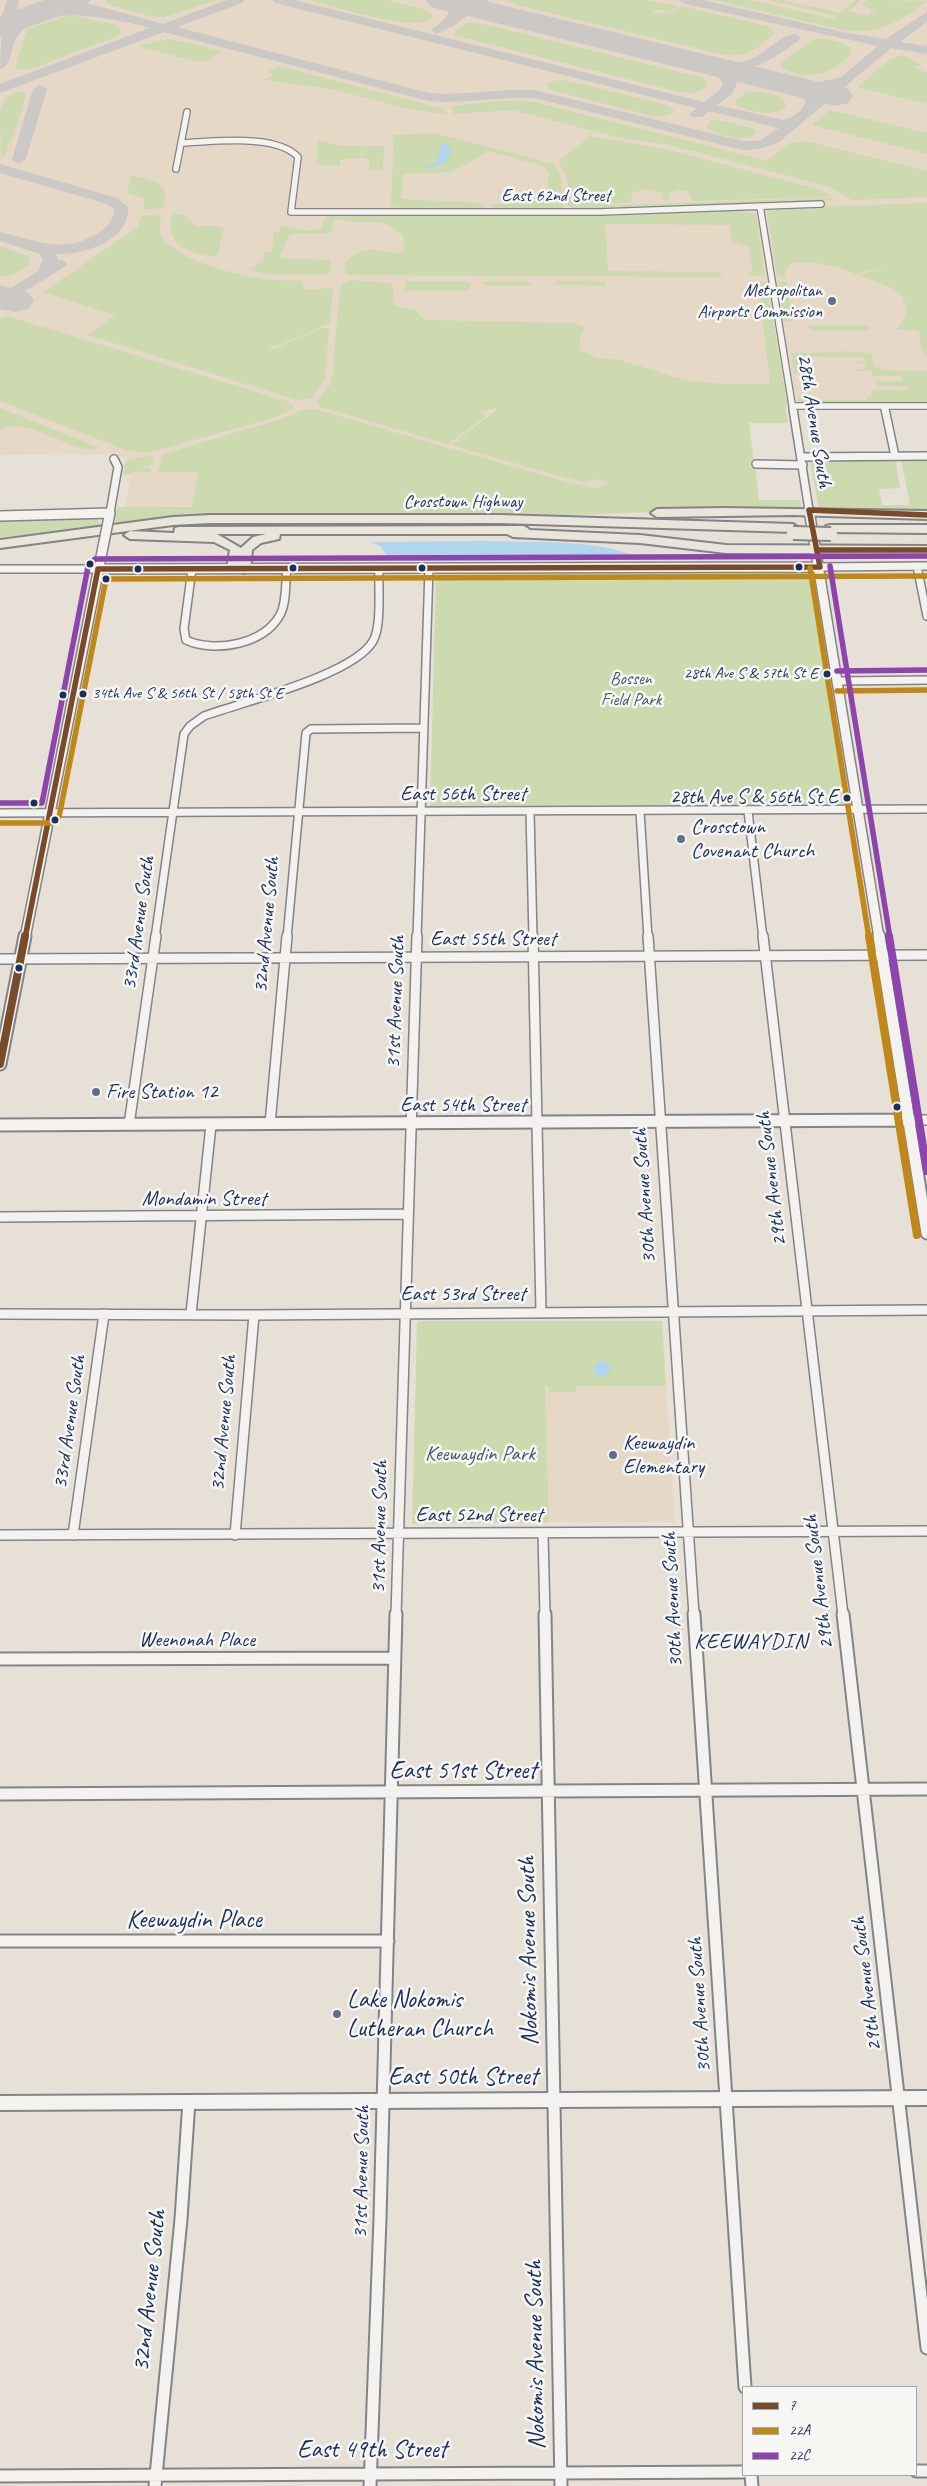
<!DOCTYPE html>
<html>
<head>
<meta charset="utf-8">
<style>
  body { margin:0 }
  #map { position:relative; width:927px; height:2486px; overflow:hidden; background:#e6e0d7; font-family:Caveat,sans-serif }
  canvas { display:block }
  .legend { position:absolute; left:742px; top:2386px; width:175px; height:90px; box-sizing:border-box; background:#f6f6f2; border:1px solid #9ea6b7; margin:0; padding:6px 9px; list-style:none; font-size:15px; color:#1b2f5e }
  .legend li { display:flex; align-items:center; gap:10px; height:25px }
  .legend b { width:25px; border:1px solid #9ea6b7 }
</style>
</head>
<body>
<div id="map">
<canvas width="927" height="2486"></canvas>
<ul class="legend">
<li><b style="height:6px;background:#7a4b2a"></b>7</li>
<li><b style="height:6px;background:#c08818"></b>22A</li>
<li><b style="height:6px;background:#8e44ad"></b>22C</li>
</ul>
</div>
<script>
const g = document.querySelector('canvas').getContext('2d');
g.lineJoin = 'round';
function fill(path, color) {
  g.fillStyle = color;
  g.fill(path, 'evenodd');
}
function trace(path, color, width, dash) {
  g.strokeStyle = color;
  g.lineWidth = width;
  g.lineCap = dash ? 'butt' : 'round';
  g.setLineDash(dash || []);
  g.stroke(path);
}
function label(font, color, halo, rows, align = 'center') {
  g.font = font + ' Caveat,sans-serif';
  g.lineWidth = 5;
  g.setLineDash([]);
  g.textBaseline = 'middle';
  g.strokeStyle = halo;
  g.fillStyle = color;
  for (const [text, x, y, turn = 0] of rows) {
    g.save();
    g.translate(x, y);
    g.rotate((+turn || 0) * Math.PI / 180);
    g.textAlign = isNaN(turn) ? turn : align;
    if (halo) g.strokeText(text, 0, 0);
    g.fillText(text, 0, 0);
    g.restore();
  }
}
const built = new Path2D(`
  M0,0h927v404l-200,1 13,94 -314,6 -301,2 8,-45 -19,-8 -114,1z
  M545,1386h121l9,136h-126z`);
const green = new Path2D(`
  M107,0h109l-51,17 -15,-1 -40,-11 -5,-3z
  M309,0h77l41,10 5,5v3c-19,15 -99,-12 -123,-18z
  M505,0h140l33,6 -11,8 -3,-1 2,-3h-13v2l15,3 13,-9 86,20 8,6c-14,16 -29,25 -51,23l-207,-50z
  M715,0h36l81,19 4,-3 -67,-16h14l57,13 16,-13h5l-13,11 19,5 8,-6 -13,-4 4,-6 61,1c-31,22 -48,35 -88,28z
  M71,15l44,10 8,7 -8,5 -87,33 -13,-1 12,-40z
  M475,22l228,56 5,6 -1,3 -12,6 -16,-1 -225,-57 1,-4 12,-8z
  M169,39l53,12 -15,10 -9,1 -60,-16z
  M814,39c11,-1 33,2 38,13 -16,22 -48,31 -71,14v-3z
  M904,55l17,10 -7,2 13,6v31l-70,-17 35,-29z
  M278,66l158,41h6l4,7 -33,-4 -82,-21 -66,-9 8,-6 -6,-2z
  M563,80l103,25 8,5v2l-8,4h-14l-98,-25 -7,-4v-3l5,-3z
  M18,91l6,2 2,3 -15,46h-2l-4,13 -4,2 -1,-44 5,-15z
  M747,92c12,-1 36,1 39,14 -13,12 -35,6 -49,-1l-1,-5z
  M504,101l30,1 233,59 21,-17 18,-3 121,30v26l-75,3 -20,-12 -24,-7 -139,-36 -52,-8 -105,-27 -58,4 -4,-8z
  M830,110l97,23v21l-115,-29z
  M719,120l34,8 3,5c-10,11 -40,2 -50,-6l5,-6z
  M434,133l120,31 7,14 2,30 -65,1 -7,-2 1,-3 29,-1 26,-4 2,-28 -6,-5 -54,-15 -37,21 -49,2 -2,25 82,4 2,1v5h-45l-15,-2 -5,2 -29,-2 3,-72z
  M591,136l78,14 152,40 12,7 -140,4 -3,-1 2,-3 -5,-6c-7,-2 -14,-2 -18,4l1,5 -9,-1 2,-4c-9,-7 -20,-7 -31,-2l-1,8 -2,2 -38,-1 -22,-11 -3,-16 -8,-14z
  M320,140l20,6h22l-1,12 -21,2v6l-22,-1 -2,-3 2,-21z
  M363,146h21l-1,25 -4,-1v-7l-1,7h-9l1,-11 -8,-1z
  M131,176c8,0 33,6 34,16 1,5 -1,12 -2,16l-18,2 -2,-2 2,-9 -18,-6z
  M568,198l26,5 26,2 210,-7 7,2 -71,4 -3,-3 -8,3 -179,5 -8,-3z
  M927,203v155l-6,-11 -2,-16 -25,-2 5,-1 7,-15v-10l-4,-1 9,-2 -10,1 4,-2 -13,-11 -30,-12 -4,1 10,-5 28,-3 -29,2 -12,5 1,-2c-22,-9 -43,-14 -66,-11l1,2 -5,3 -1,9 -8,-1 -10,-65c16,-4 30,-2 44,-1l1,-3z
  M739,210l17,5 9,61 -16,-1 -1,-2h5l-4,-26 -17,-5 -2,-17 -125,-1 3,47 112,1 2,3 -4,2 -370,-2 -3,-2v-11c25,-21 29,-9 56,-9l3,-2 -1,-16 -14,-10 -9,-3h-29l-11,-3 -7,1 -1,13 -42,1 -11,24 50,2 2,2 -2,12 -59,1 -21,-5 14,-11 2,-7h7l2,-20h5l1,-6c15,0 27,9 41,2l5,-11 7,-3 317,-1z
  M176,214l9,2 11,10h22l5,3 -5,25 -6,3c-24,-5 -47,-11 -40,-42z
  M146,215l15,1c-1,8 -3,15 2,22 13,21 76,38 100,41 13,2 26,1 39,2l2,9 29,-2 -3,35 -50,22 -11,2 3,2 -7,4 58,-25h6l-4,52 -14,18 -14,2 -209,-65 27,-20 -72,-23 95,-65 3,-11z
  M0,246l28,10 2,8 -17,11 -13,2z
  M350,280l39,3 4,3 1,19 5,3 15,1 11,11 150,3 11,5 -5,5 -2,17 18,8 26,2 1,2c19,4 35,11 53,16 30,7 63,6 93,6l-12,-100 -6,-1 3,-2 11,1 22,125h-3l3,16h-39l5,39 -4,1v4h5l4,33h41l1,7 -232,8 -342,2 -227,20v-18l97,-2 3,9 15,-1 2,-18h75l6,-35h-40l6,-18 117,-35 23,-10h10l260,75 22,4 11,-4v-2l-9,-3 -16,3 -131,-37 3,-3h8l-4,-3 39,-29 -1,-2 -12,3 -7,-1 9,6 -38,28 -128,-37 -4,-5 14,-17 2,-7 8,-91 3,-4z
  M407,281h58l5,2v7l-6,1h-59v-9z
  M488,281h39l4,3 -5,2h-38l-6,-3z
  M557,281h47l3,5 -55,-1z
  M783,281l4,2 6,37 -2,2 -6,-1 -7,-38z
  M7,316l282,86 5,4 -1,3 -23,10 -116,32 -10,2 -18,-3 -126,-49v-82z
  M808,325h57l4,3 -4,3h-53z
  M837,351l34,2 4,14h6l1,3 45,1v32h-128l-1,-5h8l1,2h60v-3l5,-1 -2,-6 38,1 -1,-5h-31l-1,-5h28l-1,-5h-30l-1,-5h-14l-1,-2 10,-1 -1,-4h-9l-1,-3h10l-2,-4h-54l2,13h11l-28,4 -3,-21 46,-1z
  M0,408l97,39 2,1c-25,9 -71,-34 -99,-18z
  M146,456l8,2 -2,7 -10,1 1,2h7l1,4h-19l-1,3h-8l2,-14z
  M895,458l5,30 -21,1 3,16h28l-9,-46 26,-1v55l-98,-4 -9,-2 -2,-3 -8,-44z
  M811,573l36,231 -417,2 6,-232z
  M420,1321h242l4,65h-90v6h-27v-6h-4l4,136 -137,2 5,-200z`);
const water = new Path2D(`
  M441,144h5l5,4 -3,13 -13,6h-16l17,-4z
  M484,541c44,2 107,-2 145,13l-2,5 -16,1 -206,1 -15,-2 -9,-12 -10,-5z
  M594 1369a8 8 0 1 1 16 0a8 8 0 1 1-16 0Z`);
const taxiway = new Path2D(`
  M7,0h12l-4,21 20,-12 26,-6 -3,-3h18l87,24 63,-24h18l-2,3 -65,24 252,66c35,3 70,-5 105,-3l209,51h16l20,-13 -70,-17 -7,6h-10l-2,-3 6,-6 -421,-105 -2,-3h21l410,102 17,-13 2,-6 -8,-10 -27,-9 -2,-3 2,-3c17,-4 38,8 58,3 18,-5 30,-23 47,-27l5,1 2,3 -2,3c-22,16 -42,30 -71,29l10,13 -5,11 -15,11 66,15c10,-3 23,-10 22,-21l-19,-11 -2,-3 2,-3h34l21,-5 37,-31 -193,-42 -6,-4h23l145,33 39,6 41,-27v10l-27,20 27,4v8l-36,-6 -112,94 -20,7 -16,1 -209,-52c-35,-2 -70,6 -105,3l-265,-69 -164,61v-9l150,-56c-38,-10 -118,-28 -136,15 -3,9 -4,24 -14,26l2,-53zM826,88l-9,8 -9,-6z
  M434,0h17l9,9 13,-9h15l-32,24 -19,10 -6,-4 15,-12 3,-7z
  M40,85l7,4 -21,70 -7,4 -5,-1 -2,-3 21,-70z
  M0,164l117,34 11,9c2,34 -45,48 -72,47l2,6 6,1 3,3 -3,3 -64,40v-12l38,-24 5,-12 -3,-5 -40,-13v-9c35,8 64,23 98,1 9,-6 16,-13 16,-24l-7,-5 -107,-31z`);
const runway = new Path2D(`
  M44,0h46l-5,7 -85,30v-21z
  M426,0h55l367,89 5,7 -5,7 -12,3 -405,-99z
  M0,285l28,8 6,8 -6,8 -13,3 -15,-3z`);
const minorFar3 = new Path2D(`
  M181,143c31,-1 95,-10 117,14l-7,55h309l221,-8
  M176,169l11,-57
  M760,206l33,205
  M793,406h134
  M884,406l1,5`);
const minorFar2 = new Path2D(`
  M793,409l16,101
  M885,409l10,47
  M801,457l126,-1
  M756,464l47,1
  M110,513l8,-46 -4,-8
  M917,566l10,50
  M820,567l107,-1
  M0,569h98
  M192,569l-8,60 2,11c28,13 77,5 94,-25 7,-13 5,-32 7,-46
  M837,681l90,-1
  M530,811l3,127
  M640,811l8,127
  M748,811l15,127
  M0,813l927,-4
  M155,938l29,-204 6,-8 14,-10c38,-14 150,-41 169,-75 9,-15 5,-54 6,-72
  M287,938l19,-205 5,-4 112,-1
  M417,938l12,-369`);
const minorFar1 = new Path2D(`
  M533,936l8,376
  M648,936l46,679
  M763,936l80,679
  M0,959l927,-4
  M908,1120h19
  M270,1124l17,-188
  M129,1125l27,-189
  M0,1217l408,-3
  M0,1314l254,1 673,-5
  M191,1314l20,-189
  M543,1534l2,81
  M0,1535l927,-4
  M73,1535l31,-221
  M235,1535l19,-220
  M396,1615l21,-679`);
const minor = new Path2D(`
  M545,1614l16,872
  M694,1614l51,773
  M843,1614l84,734
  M0,1659l394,-1
  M0,1794l927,-5
  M0,1941h388
  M916,2471h11
  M751,2475l1,11
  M0,2476l743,-4
  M155,2486l26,-267 8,-118
  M370,2486l10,-268 16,-604`);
const tertiaryFar2 = new Path2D(`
  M809,510l70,428
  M0,516l110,-3 -2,9
  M98,569l722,-2
  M25,938l78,-391`);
const tertiaryFar1 = new Path2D(`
  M879,936l48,297
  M0,1064l25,-128
  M0,1125l908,-5`);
const tertiary = new Path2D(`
  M0,2103l927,-5`);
const motorway = new Path2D(`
  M724,508l203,3v8l-135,-4 -135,2 -6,-4 6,-4z
  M210,515h290l293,9 6,4 -6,4 -293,-9h-290l-37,2 -173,23v-8l173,-23z
  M830,525h97v8l-101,-1 -2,-3 2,-3z
  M524,526l6,4 110,5 86,10 201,1v8l-201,-1 -86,-10 -127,-6 -6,-3h-227l-1,5 -18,4 -9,7 -2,19 -6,4 -6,-4 -9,2 -2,-3 3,-18 -16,-8 -84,-3 -6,-4 6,-4 44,2 1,-5 4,-1zM217,534h49l-13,3 -12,11z`);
const tertiaryBridge = new Path2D(`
  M103,547l5,-25`);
const motorwayBridge = new Path2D(`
  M793,533l38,1`);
const bus1Far1 = new Path2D(`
  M817,550h110
  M820,567l-11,-57 118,5
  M98,569l722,-2
  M25,938l73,-369`);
const bus1 = new Path2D(`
  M0,1064l25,-128`);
const bus2Far1 = new Path2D(`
  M810,568l59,370
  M837,691l90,-1
  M0,823h51l8,-6 47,-238 821,-3`);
const bus2 = new Path2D(`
  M869,936l48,299`);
const bus3Far1 = new Path2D(`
  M830,566l60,372
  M837,671l90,-1
  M0,803h42l46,-236 7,-8 832,-3`);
const bus3 = new Path2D(`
  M889,936l38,235`);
const markers = [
  [832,301,5,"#626d88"],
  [90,564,4.5,"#1b2f5e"],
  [799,567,4.5,"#1b2f5e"],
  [293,568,4.5,"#1b2f5e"],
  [422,568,4.5,"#1b2f5e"],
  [138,569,4.5,"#1b2f5e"],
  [106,579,4.5,"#1b2f5e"],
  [827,674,4.5,"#1b2f5e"],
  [83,694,4.5,"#1b2f5e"],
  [63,695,4.5,"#1b2f5e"],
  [847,798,4.5,"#1b2f5e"],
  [34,803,4.5,"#1b2f5e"],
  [55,820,4.5,"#1b2f5e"],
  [681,839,5,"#626d88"],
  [19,968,4.5,"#1b2f5e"],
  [96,1092,5,"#626d88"],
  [897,1107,4.5,"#1b2f5e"],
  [613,1455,5,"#626d88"],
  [337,2014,5,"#626d88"]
];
const farBusnames = [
  ["28th Ave S & 57th St E",818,674],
  ["34th Ave S & 56th St / 58th St E",92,694,"left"]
];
const farStreetnames = [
  ["East 62nd Street",556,196],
  ["Crosstown Highway",463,502]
];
const farPoinames = [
  ["Metropolitan",822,291],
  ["Airports Commission",822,312]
];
const farParknames = [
  ["Bossen",631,679],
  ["Field Park",631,700]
];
const busNames = [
  ["28th Ave S & 56th St E",838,798]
];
const streetNames = [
  ["28th Avenue South",814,421,81],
  ["East 56th Street",463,794],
  ["33rd Avenue South",139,923,-82],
  ["32nd Avenue South",267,925,-85],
  ["East 55th Street",493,939],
  ["31st Avenue South",396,1002,-88],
  ["East 54th Street",463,1105],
  ["29th Avenue South",772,1179,-97],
  ["30th Avenue South",645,1196,-94],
  ["Mondamin Street",204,1199],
  ["East 53rd Street",463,1294],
  ["33rd Avenue South",70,1422,-82],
  ["32nd Avenue South",224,1423,-85],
  ["East 52nd Street",479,1515],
  ["31st Avenue South",380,1527,-89],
  ["29th Avenue South",819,1582,-97],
  ["30th Avenue South",673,1600,-93],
  ["Weenonah Place",197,1640],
  ["29th Avenue South",867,1984,-97],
  ["30th Avenue South",700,2005,-94],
  ["31st Avenue South",362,2172,-89]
];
const poiNames = [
  ["Crosstown",691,827],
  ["Covenant Church",691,851],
  ["Fire Station 12",106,1092],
  ["Keewaydin",623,1443],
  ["Elementary",623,1467]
];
const parkNames = [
  ["Keewaydin Park",480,1454]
];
const neighbourhoodNames = [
  ["KEEWAYDIN",751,1642]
];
const nearStreetnames = [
  ["East 51st Street",463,1771],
  ["Keewaydin Place",194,1920],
  ["Nokomis Avenue South",529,1951,-91],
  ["East 50th Street",463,2077],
  ["32nd Avenue South",150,2291,-84],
  ["Nokomis Avenue South",536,2355,-91],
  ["East 49th Street",372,2450]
];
const nearPoinames = [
  ["Lake Nokomis",347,2000],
  ["Lutheran Church",347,2029]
];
fill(built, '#e5d8c7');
fill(green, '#cdd9ae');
fill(water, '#afd6ed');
fill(taxiway, '#cbc8c6');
fill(runway, '#cbc8c6');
trace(minorFar3, '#828488', 8);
trace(minorFar2, '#828488', 10);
trace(minorFar1, '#828488', 12);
trace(minor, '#828488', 15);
trace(tertiaryFar2, '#828488', 12);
trace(tertiaryFar1, '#828488', 15);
trace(tertiary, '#828488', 18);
trace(motorway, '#828488', 4);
trace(minorFar3, '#f3f2ef', 5.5);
trace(minorFar2, '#f3f2ef', 7);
trace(minorFar1, '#f3f2ef', 9);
trace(minor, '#f3f2ef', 11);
trace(tertiaryFar2, '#f3f2ef', 9);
trace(tertiaryFar1, '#f3f2ef', 11);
trace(tertiary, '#f3f2ef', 14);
fill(motorway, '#eae5da');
trace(tertiaryBridge, '#828488', 12, []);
trace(motorwayBridge, '#828488', 16, []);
trace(tertiaryBridge, '#f3f2ef', 9);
trace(motorwayBridge, '#eae5da', 12);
trace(bus1Far1, '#7a4b2a', 5.5);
trace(bus1, '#7a4b2a', 8);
trace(bus2Far1, '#c08818', 5.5);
trace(bus2, '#c08818', 8);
trace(bus3Far1, '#8e44ad', 5.5);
trace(bus3, '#8e44ad', 8);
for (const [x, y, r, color] of markers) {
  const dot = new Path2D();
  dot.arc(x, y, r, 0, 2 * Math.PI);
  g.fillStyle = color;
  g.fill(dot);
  trace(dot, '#f6f6f2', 2);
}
label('16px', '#1b2f5e', '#f6f6f2', farBusnames, 'right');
label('18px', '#1b2f5e', '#f6f6f2', farStreetnames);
label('18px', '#1b2f5e', '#f6f6f2', farPoinames, 'right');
label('18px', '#42586a', '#f6f6f2', farParknames);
label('20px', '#1b2f5e', '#f6f6f2', busNames, 'right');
label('21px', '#1b2f5e', '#f6f6f2', streetNames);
label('21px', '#1b2f5e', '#f6f6f2', poiNames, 'left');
label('21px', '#42586a', '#f6f6f2', parkNames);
g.letterSpacing = '1px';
label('22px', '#1b2f5e', '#f6f6f2', neighbourhoodNames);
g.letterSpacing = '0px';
label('25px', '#1b2f5e', '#f6f6f2', nearStreetnames);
label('25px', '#1b2f5e', '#f6f6f2', nearPoinames, 'left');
</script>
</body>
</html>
